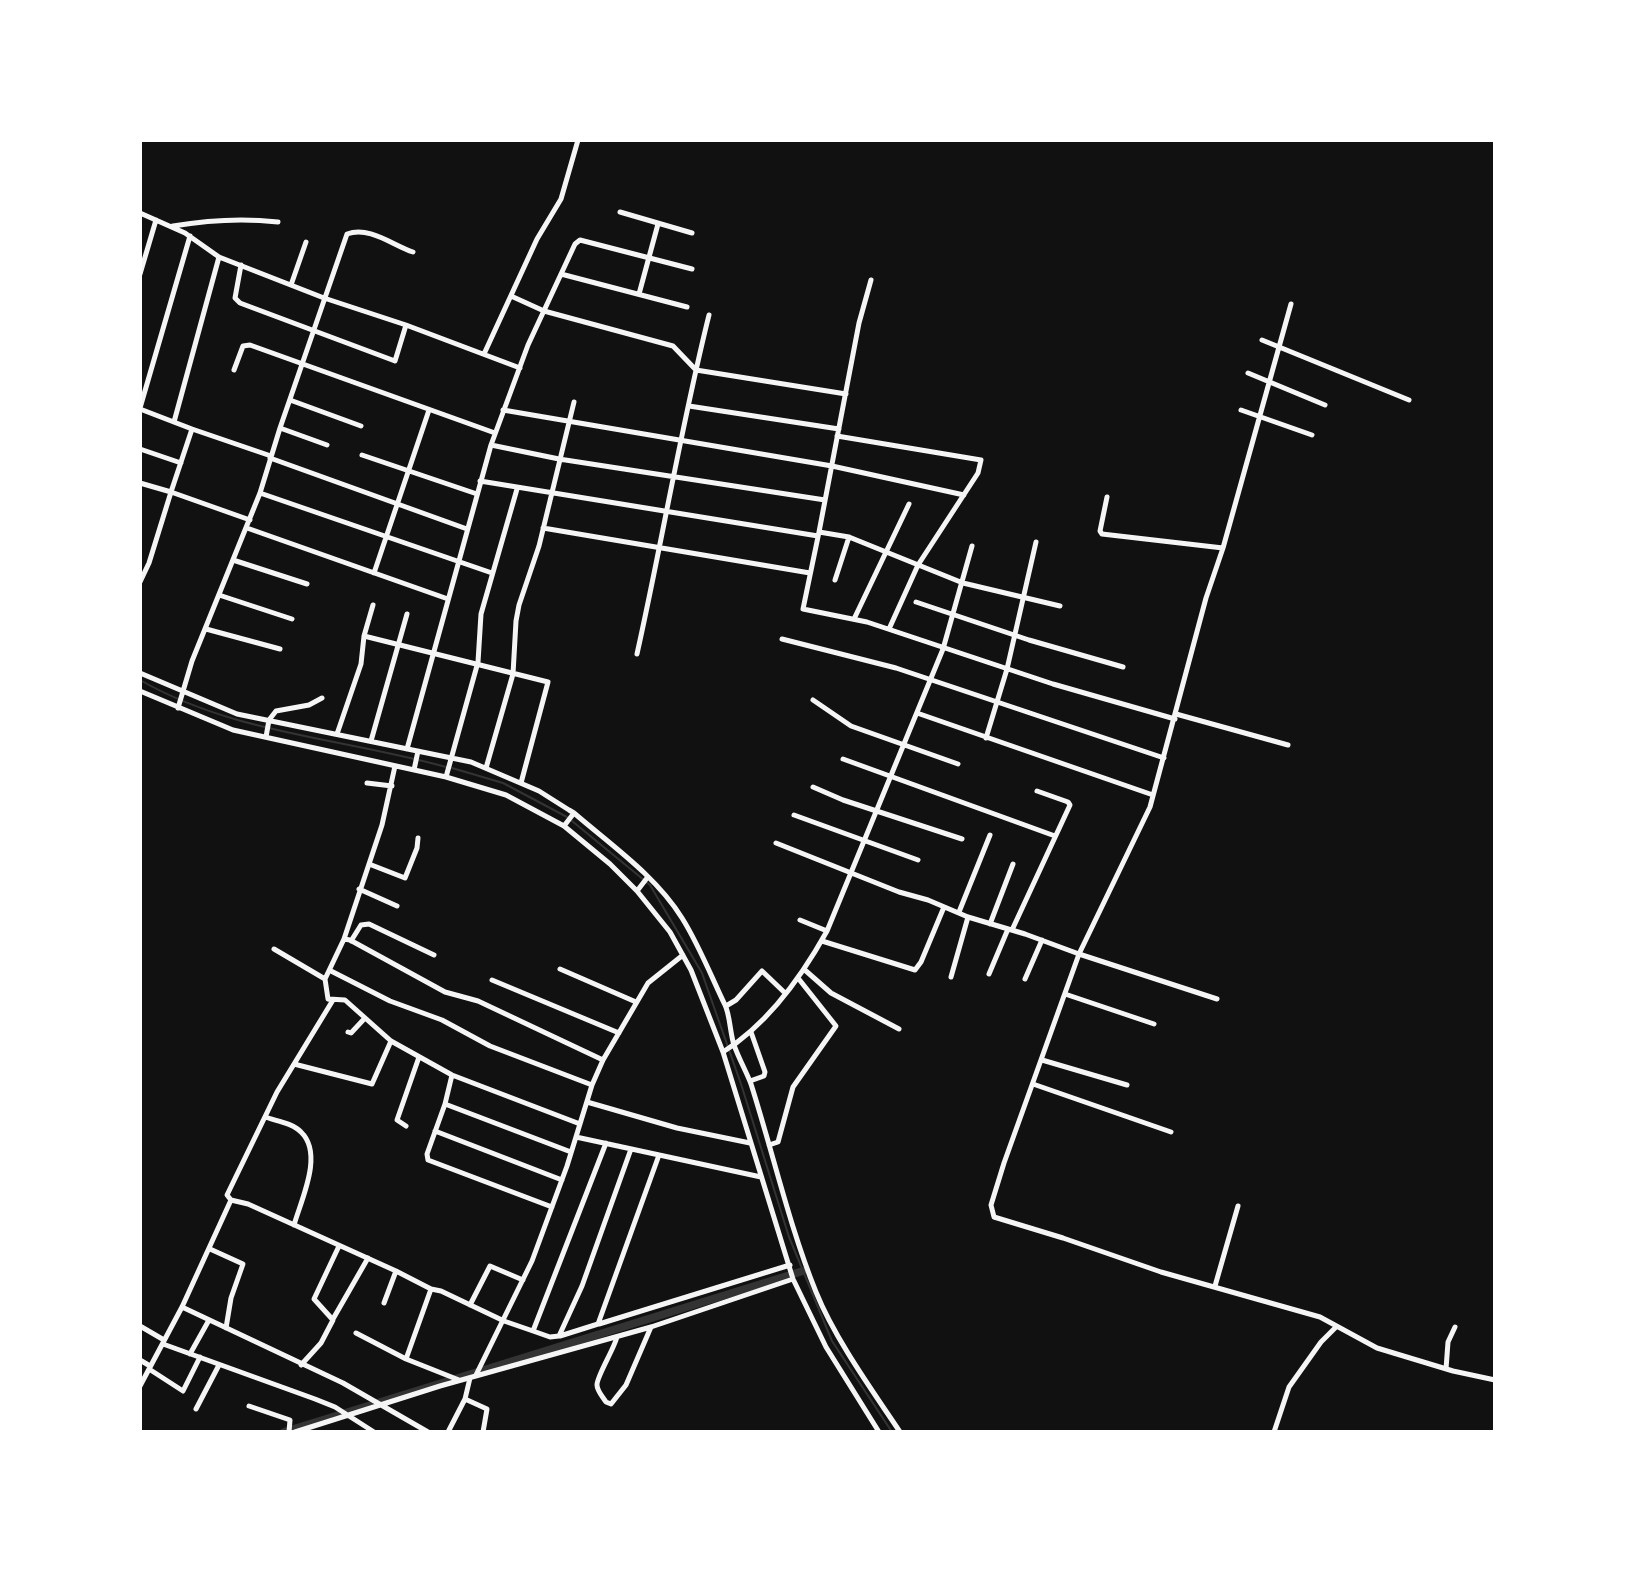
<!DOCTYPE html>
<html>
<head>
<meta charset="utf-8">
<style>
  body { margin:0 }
  #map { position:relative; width:1635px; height:1572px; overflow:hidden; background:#111; font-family:Mulish,sans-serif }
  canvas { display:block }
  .frame { position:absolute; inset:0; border:142px solid #fff; pointer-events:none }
</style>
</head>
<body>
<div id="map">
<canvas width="1635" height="1572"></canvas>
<div class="frame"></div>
</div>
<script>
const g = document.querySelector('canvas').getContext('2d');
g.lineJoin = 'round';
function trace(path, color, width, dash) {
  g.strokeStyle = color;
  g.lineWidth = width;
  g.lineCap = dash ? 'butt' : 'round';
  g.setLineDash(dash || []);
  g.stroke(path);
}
const stream = new Path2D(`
  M140,680c94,54 203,58 306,87
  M452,768l51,15 64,34
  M572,821l78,64 52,88 39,111 48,153 43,104 60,91`);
const canal = new Path2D(`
  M284,1432l519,-161`);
const minor = new Path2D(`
  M620,212l72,21
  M140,213l45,20 34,24 105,41 82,27 -11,36 -155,-58 -5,-5 6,-33
  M173,226c35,-6 70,-8 105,-4
  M140,274l16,-54
  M561,274l126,33
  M871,280l-12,43 -40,209 30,5 114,46 97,23
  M291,285l15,-43
  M639,294l19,-70
  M511,296l33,15 129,35 23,24 150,24
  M406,325l114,43
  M1262,340l147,60
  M484,354l53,-115 24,-40 17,-59
  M234,370l9,-24 7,-1 245,88
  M1248,373l77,32
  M290,400l71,26
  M689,406l150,23
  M140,408l50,-172
  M140,409l52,20
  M503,410l329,56 132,29
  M1241,410l71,25
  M174,422l45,-165
  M280,428l47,17
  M837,436l144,24 -3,13 -60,92 -29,64
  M491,445l68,14 266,41
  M140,449l41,14
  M362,455l115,39
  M270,458l197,71
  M480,481l338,55
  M140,483l31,9 -22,71 -9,19
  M260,493l232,80
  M1107,497l-7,34 2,3 121,14 -17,50 -56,209 -71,147 138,45
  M250,520l-79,-28 21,-63 79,27
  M247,528l201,71
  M543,528l267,45
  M819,532l-16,77 64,13 186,62 122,35
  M1223,548l68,-244
  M233,560l74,24
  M374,573l55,-163
  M835,580l14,-43
  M219,595l73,24
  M916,602l113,38 94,27
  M854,619l55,-115
  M206,629l74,20
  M364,636l184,46 -27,101
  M782,639l114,29 268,90
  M637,654c25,-112 44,-227 72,-339
  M140,673l97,41 234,48 68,29 30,19 5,3 -10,13
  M140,691l93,39 213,47 60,18 58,31 46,38 27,27 33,41 21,38 32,82 70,227 33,68 53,85
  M813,700l38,26 107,38
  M178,708l14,-47 68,-168 20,-65 67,-194c23,-8 45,11 66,18
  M917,713l236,82
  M1176,714l112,31
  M337,734l24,-70 3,-28 9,-31
  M266,737l3,-17 7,-9 33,-6 13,-7
  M986,738l21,-69 29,-127
  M371,741l36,-127
  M407,749l84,-304 37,-100 47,-101 5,-4 112,29
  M843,759l212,77
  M395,766l-13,59 -38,114 -19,40 3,20 5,1 -56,92 -50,103 4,5 17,4 148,67 35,18 10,2 63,30 29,10 73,-188
  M486,768l27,-94 3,-53 3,-16 20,-59 35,-144
  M414,770l4,-19
  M446,777l32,-115 3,-48 36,-125
  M367,783l25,3
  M813,787l30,13 119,39
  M574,813c37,32 82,63 108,105 17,27 29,58 43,87 5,10 5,28 9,40 5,14 12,26 17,39 22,69 38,141 65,208 19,47 56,98 84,140
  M794,815l124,45
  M776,843l123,49 29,8 40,17 57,17 54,20 -75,209 -13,42 3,12 69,21 98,34 159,45 57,31 76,23 42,9
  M369,864l36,14 12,-30 1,-10
  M359,889l38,17
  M637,891l10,-13
  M959,912l31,-77
  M800,920l27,11
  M990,924l23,-60
  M1012,930l58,-125 -2,-3 -31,-11
  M344,939l6,1 95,52 33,9 125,59
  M351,941l10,-16 8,-1 65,31
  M822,941l93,29 6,-8 23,-55
  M274,949l51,30
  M560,969l76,33
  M331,971l59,30 52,19 48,26 102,39
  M806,971l25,22 68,36
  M989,974l19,-45
  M951,977l17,-60
  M1025,979l17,-39
  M492,980l127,53
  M1065,994l89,30
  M329,999l16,1 46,41 61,34 128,49
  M726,1006l10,-6 26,-29 23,22
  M348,1032l3,1 14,-15
  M723,1052c45,-28 79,-76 104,-121l116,-282 29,-103
  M1042,1060l85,25
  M294,1064l78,20 19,-43
  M452,1075l-7,29 -18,50 1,6 124,47
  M750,1081l14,-5 1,-4 -14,-40
  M1033,1084l138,48
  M587,1102l90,26 73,15
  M445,1104l126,48
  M265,1117c11,4 28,6 36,15 23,22 0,68 -7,93
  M406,1126l-9,-6 22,-63
  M435,1131l127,49
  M576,1137l185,40
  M769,1145l9,-3 15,-55 43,-61 -38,-48
  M210,1249l33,15 -12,34 -5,30
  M1215,1286l23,-80
  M384,1303l12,-32
  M470,1305l20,-39 33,14
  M182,1307l161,76 85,49
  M333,1319l35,-61
  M599,1324l191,-59
  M140,1326l24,14
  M533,1331l17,6 9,-1 23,-50 49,-137
  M356,1333l50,26 53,21
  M560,1336l38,-12 61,-169
  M617,1337c-3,12 -21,41 -20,48 0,6 6,12 9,17l5,2 15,-19 25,-58
  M163,1344l152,55 20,8 39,25
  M190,1354l19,-34
  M406,1359l25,-70
  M140,1360l10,6
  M301,1365l20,-22 12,-23 -19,-21 25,-53
  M149,1369l34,22 17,-34
  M1446,1369l2,-27 7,-15
  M476,1375l56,-114 35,-95 25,-81 11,-25 45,-77 35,-28
  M140,1386l42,-79 49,-107
  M465,1399l22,10 -4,23
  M249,1406l41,14 -1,12
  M196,1409l23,-44
  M295,1432l145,-46 211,-59 142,-48
  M448,1432l17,-33 5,-21
  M1274,1432l15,-45 32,-45 15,-15`);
trace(stream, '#333', 2);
trace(canal, '#333', 8);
trace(minor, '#f5f5f5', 5);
</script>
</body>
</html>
